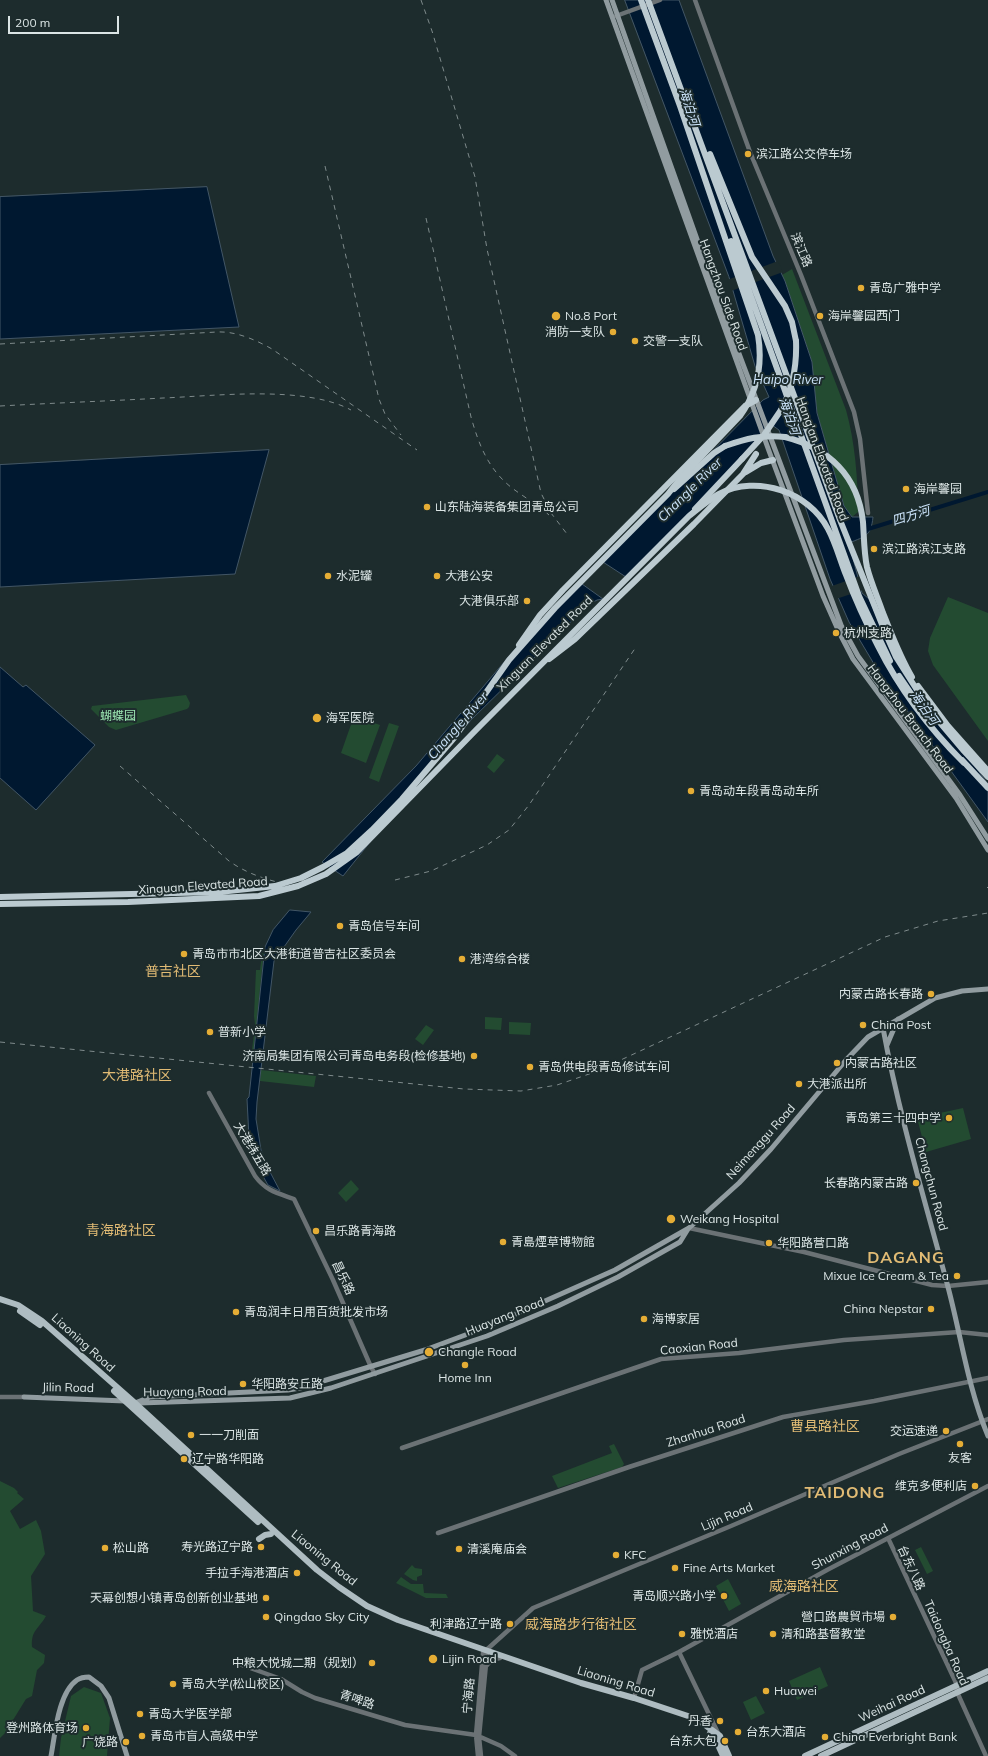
<!DOCTYPE html>
<html>
<head>
<meta charset="utf-8">
<style>
  body { margin:0 }
  #map { position:relative; width:988px; height:1756px; overflow:hidden; background:#1d2c2d; font-family:Mulish,sans-serif }
  canvas { display:block }
  .scale { position:absolute; left:8px; top:16px; width:111px; height:18px; box-sizing:border-box; border:2px solid #dbe5e5; border-top:0; padding-left:5px; font-size:12px; line-height:14px; white-space:nowrap; color:#dbe5e5; -webkit-text-stroke:3px #1d2c2d; paint-order:stroke }
</style>
</head>
<body>
<div id="map">
<canvas width="988" height="1756"></canvas>
<div class="scale">200 m</div>
</div>
<script>
const g = document.querySelector('canvas').getContext('2d');
g.lineJoin = 'round';
function fill(path, color) {
  g.fillStyle = color;
  g.fill(path, 'evenodd');
}
function trace(path, color, width, dash) {
  g.strokeStyle = color;
  g.lineWidth = width;
  g.lineCap = dash ? 'butt' : 'round';
  g.setLineDash(dash || []);
  g.stroke(path);
}
function label(font, color, halo, rows, align = 'center') {
  g.font = font + ' Mulish,"Noto Sans SC",sans-serif';
  g.lineWidth = 4;
  g.setLineDash([]);
  g.textBaseline = 'middle';
  g.strokeStyle = halo;
  g.fillStyle = color;
  for (const [text, x, y, turn = 0] of rows) {
    g.save();
    g.translate(x, y);
    g.rotate((+turn || 0) * Math.PI / 180);
    g.textAlign = isNaN(turn) ? turn : align;
    if (halo) g.strokeText(text, 0, 0);
    g.fillText(text, 0, 0);
    g.restore();
  }
}
const green = new Path2D(`
  M792,269l54,141c9,32 12,69 12,102l-6,5 -8,-11 -22,-72 -8,-39 -2,-33 -30,-87z
  M948,597l40,16v128l-55,-76 -5,-14 2,-13z
  M186,695l4,8 -1,4 -2,2 -71,21 -7,-3 -18,-18 1,-3z
  M354,716l26,9 -14,38 -25,-10z
  M389,723l10,3 -20,56 -10,-4z
  M497,754l8,6 -11,13 -7,-6z
  M262,953l2,1 -1,5 -10,99h-2l4,-33 -1,-9 2,-46h4z
  M485,1017l17,1 -1,12 -16,-1z
  M509,1022l22,1 -1,12 -21,-1z
  M426,1025l8,5 -11,15 -8,-6z
  M261,1070l55,6 -2,11 -54,-6z
  M963,1108l8,31 -45,13 -9,-34z
  M351,1180l8,9 -13,13 -8,-9z
  M614,1444l10,20 -2,3 -64,21 -6,-12 60,-23 -3,-7z
  M0,1481l14,7 4,4 -1,1 7,6 -14,12 10,18 16,-9 5,11 4,23 -14,22 2,35 13,5c-8,14 -15,14 -14,31l13,8 -1,8 -7,7 -5,26 -6,3 -21,34 -5,5z
  M921,1547l12,24 -6,3 -12,-24z
  M412,1565l3,3 7,1v6l-5,2v4l-4,-1 -9,-6z
  M401,1577l10,7h12l1,9 22,1 2,4h-22l-30,-15z
  M728,1579l13,25 -12,7 -13,-25z
  M820,1667l8,19 -31,14 -8,-19z
  M84,1687l17,6 9,25 -3,38h-48l2,-18 10,-42z
  M756,1696l9,17 -14,7 -8,-18z`);
const water = new Path2D(`
  M625,0h54l94,256 12,25 27,81 5,51 27,93 8,11h21c-2,19 -7,19 -24,26l13,50 7,6 19,42 28,46 72,97v38l-111,-153 -28,-47 -19,-43 -51,-149 -7,-5 -12,16 -134,136 -23,-15 160,-162 6,-3 -14,-31 -26,-89z
  M207,187l32,140 -239,12v-142z
  M269,450l-34,124 -235,13v-122z
  M582,584l21,15 -6,1 -9,5 -117,115 -65,77 -63,79 -21,-14 94,-96 100,-118z
  M0,667l23,20 3,-2 69,60 -59,65 -36,-32z
  M290,910l21,2 -15,18 -22,31 -17,141 -1,17 5,31 9,22 10,19 -12,-6 -12,-21 -7,-26 -2,-39 2,-2 16,-150 8,-17z`);
const pier = new Path2D(`
  M778,261l5,11 -52,19 -4,-11z
  M860,576l3,14 -27,9 -4,-13z`);
const canal = new Path2D(`
  M868,529l120,-37`);
const tertiary = new Path2D(`
  M695,0l55,152 51,123 53,137 6,27 8,74
  M616,16l44,-16
  M209,1093l46,83c11,15 22,17 39,23l39,81 38,87 4,7
  M689,1228l115,24 128,33 16,1 40,-4
  M0,1397h24
  M402,1448l259,-89 78,-6 105,-13 115,-8 29,3
  M438,1533l191,-66 154,-50 91,-16 114,-23
  M888,1538l69,147v7l29,64
  M679,1652l40,83
  M239,1664l42,15 21,13 13,6 90,27 71,10 25,11 14,10
  M487,1665l4,-5 9,-2
  M634,1698l8,-28 37,-18 148,-82 161,-84
  M478,1756l-2,-21 7,-82 50,-45 198,-82 168,-72 89,-35
  M481,1756l-2,-19 8,-83 -1,-4`);
const secondary = new Path2D(`
  M606,0l163,451 54,145 16,36 14,27 103,139 32,52
  M612,0l102,287 127,338 17,31 102,139 28,44
  M883,1028c16,87 42,173 65,259 13,49 20,101 40,149
  M887,1045l11,-26
  M24,1397l101,4
  M135,1403l15,-6 138,-7 12,-2 125,-38 59,-22 131,-58 74,-42 50,-45 32,-34 75,-89 22,-23 67,-39 27,-7 26,-2
  M139,1403l151,-5 41,-10 156,-52 71,-30 60,-29 62,-35 8,-13
  M51,1756c4,-21 7,-63 26,-76 3,-2 8,-3 12,-3l12,9 8,12 18,58`);
const primary = new Path2D(`
  M0,1299l18,6 24,16 93,82 182,167 22,17 28,19 31,14 183,63 53,15 63,21 23,17 9,20
  M20,1311l20,14
  M114,1391l144,131
  M259,1539l6,-4 6,-1
  M710,1733l4,3 9,20
  M805,1756l183,-85
  M821,1756l167,-78`);
const trunk = new Path2D(`
  M781,410c12,-22 16,-44 15,-69
  M785,437c44,11 73,39 78,85 1,15 1,31 4,45 4,16 11,31 16,46 9,22 17,44 29,64
  M746,472l15,-9 12,-3
  M674,489l40,-36 11,-7
  M695,509l47,-50
  M519,645l21,-30 23,-25 182,-184 11,-6
  M549,659l26,-20 119,-115 49,-50 13,-20
  M918,686l30,40 40,45`);
const rail = new Path2D(`
  M421,0l11,31 43,146 12,72 54,244 10,20 16,21
  M325,166l54,233 6,15 16,21
  M426,218l45,199c8,28 17,52 41,71 12,9 26,17 37,27
  M0,344l217,-12c19,-1 39,8 55,17l145,101
  M0,406c54,-3 109,-5 163,-8 52,-2 142,-13 188,12
  M120,766l109,95c17,12 35,18 56,23
  M395,880l36,-9 56,-26 22,-15 20,-25 107,-158
  M987,887l1,1
  M0,1042l464,47 57,2 36,-6 38,-13 290,-135 53,-16 50,-8`);
const trunkBridge = new Path2D(`
  M641,0l39,106
  M648,0l192,520 45,112 11,25 35,55 33,39 24,26
  M710,154l42,103 33,49 7,16 4,19
  M731,241l128,355 31,65
  M725,446c20,-7 38,-12 60,-9
  M742,459l22,-24 17,-25
  M899,676l15,22
  M962,760l26,28
  M0,897l219,-5 56,-6 26,-8 22,-11 24,-14 25,-23 30,-31 52,-61 55,-78 46,-52 113,-114 11,-14 61,-64c18,-25 23,-51 18,-81l-79,-232
  M0,904l128,-2 131,-6 39,-10 28,-12 31,-22 119,-122 213,-214c10,-8 19,-16 30,-22 38,-20 90,-2 109,35 8,15 12,31 18,46 9,24 20,48 32,71 22,44 51,82 86,117`);
const markers = [
  [748,154,4,"#e5ad35"],
  [861,288,4,"#e5ad35"],
  [556,316,5,"#e5ad35"],
  [820,316,4,"#e5ad35"],
  [613,332,4,"#e5ad35"],
  [635,341,4,"#e5ad35"],
  [906,489,4,"#e5ad35"],
  [427,507,4,"#e5ad35"],
  [874,549,4,"#e5ad35"],
  [328,576,4,"#e5ad35"],
  [437,576,4,"#e5ad35"],
  [527,601,4,"#e5ad35"],
  [836,633,4,"#e5ad35"],
  [317,718,5,"#e5ad35"],
  [691,791,4,"#e5ad35"],
  [340,926,4,"#e5ad35"],
  [184,954,4,"#e5ad35"],
  [462,959,4,"#e5ad35"],
  [931,994,4,"#e5ad35"],
  [863,1025,4,"#e5ad35"],
  [210,1032,4,"#e5ad35"],
  [474,1056,4,"#e5ad35"],
  [837,1063,4,"#e5ad35"],
  [530,1067,4,"#e5ad35"],
  [799,1084,4,"#e5ad35"],
  [949,1118,4,"#e5ad35"],
  [916,1183,4,"#e5ad35"],
  [671,1219,5,"#e5ad35"],
  [316,1231,4,"#e5ad35"],
  [503,1242,4,"#e5ad35"],
  [769,1243,4,"#e5ad35"],
  [957,1276,4,"#e5ad35"],
  [931,1309,4,"#e5ad35"],
  [236,1312,4,"#e5ad35"],
  [644,1319,4,"#e5ad35"],
  [429,1352,5,"#e5ad35"],
  [465,1365,4,"#e5ad35"],
  [243,1384,4,"#e5ad35"],
  [946,1431,4,"#e5ad35"],
  [191,1435,4,"#e5ad35"],
  [960,1444,4,"#e5ad35"],
  [184,1459,4,"#e5ad35"],
  [975,1486,4,"#e5ad35"],
  [261,1547,4,"#e5ad35"],
  [105,1548,4,"#e5ad35"],
  [459,1549,4,"#e5ad35"],
  [616,1555,4,"#e5ad35"],
  [675,1568,4,"#e5ad35"],
  [297,1573,4,"#e5ad35"],
  [724,1596,4,"#e5ad35"],
  [266,1598,4,"#e5ad35"],
  [266,1617,4,"#e5ad35"],
  [893,1617,4,"#e5ad35"],
  [510,1624,4,"#e5ad35"],
  [682,1634,4,"#e5ad35"],
  [773,1634,4,"#e5ad35"],
  [433,1659,5,"#e5ad35"],
  [372,1663,4,"#e5ad35"],
  [173,1684,4,"#e5ad35"],
  [766,1691,4,"#e5ad35"],
  [140,1714,4,"#e5ad35"],
  [720,1721,4,"#e5ad35"],
  [86,1728,4,"#e5ad35"],
  [738,1732,4,"#e5ad35"],
  [142,1736,4,"#e5ad35"],
  [825,1737,4,"#e5ad35"],
  [725,1741,4,"#e5ad35"],
  [126,1742,4,"#e5ad35"]
];
const poiNames = [
  ["滨江路公交停车场",756,154],
  ["青岛广雅中学",869,288],
  ["No.8 Port",565,316],
  ["海岸馨园西门",828,316],
  ["消防一支队",605,332,"right"],
  ["交警一支队",643,341],
  ["海岸馨园",914,489],
  ["山东陆海装备集团青岛公司",435,507],
  ["滨江路滨江支路",882,549],
  ["水泥罐",336,576],
  ["大港公安",445,576],
  ["大港俱乐部",519,601,"right"],
  ["杭州支路",844,633],
  ["海军医院",326,718],
  ["青岛动车段青岛动车所",699,791],
  ["青岛信号车间",348,926],
  ["青岛市市北区大港街道普吉社区委员会",192,954],
  ["港湾综合楼",470,959],
  ["内蒙古路长春路",923,994,"right"],
  ["China Post",871,1025],
  ["普新小学",218,1032],
  ["济南局集团有限公司青岛电务段(检修基地)",466,1056,"right"],
  ["内蒙古路社区",845,1063],
  ["青岛供电段青岛修试车间",538,1067],
  ["大港派出所",807,1084],
  ["青岛第三十四中学",941,1118,"right"],
  ["长春路内蒙古路",908,1183,"right"],
  ["Weikang Hospital",680,1219],
  ["昌乐路青海路",324,1231],
  ["青島煙草博物館",511,1242],
  ["华阳路营口路",777,1243],
  ["Mixue Ice Cream & Tea",949,1276,"right"],
  ["China Nepstar",923,1309,"right"],
  ["青岛润丰日用百货批发市场",244,1312],
  ["海博家居",652,1319],
  ["Changle Road",438,1352],
  ["Home Inn",465,1378,"center"],
  ["华阳路安丘路",251,1384],
  ["交运速递",938,1431,"right"],
  ["一一刀削面",199,1435],
  ["友客",960,1458,"center"],
  ["辽宁路华阳路",192,1459],
  ["维克多便利店",967,1486,"right"],
  ["寿光路辽宁路",253,1547,"right"],
  ["松山路",113,1548],
  ["清溪庵庙会",467,1549],
  ["KFC",624,1555],
  ["Fine Arts Market",683,1568],
  ["手拉手海港酒店",289,1573,"right"],
  ["青岛顺兴路小学",716,1596,"right"],
  ["天幕创想小镇青岛创新创业基地",258,1598,"right"],
  ["Qingdao Sky City",274,1617],
  ["營口路農貿市場",885,1617,"right"],
  ["利津路辽宁路",502,1624,"right"],
  ["雅悦酒店",690,1634],
  ["清和路基督教堂",781,1634],
  ["Lijin Road",442,1659],
  ["中粮大悦城二期（规划）",364,1663,"right"],
  ["青岛大学(松山校区)",181,1684],
  ["Huawei",774,1691],
  ["青岛大学医学部",148,1714],
  ["丹香",712,1721,"right"],
  ["登州路体育场",78,1728,"right"],
  ["台东大酒店",746,1732],
  ["青岛市盲人高级中学",150,1736],
  ["China Everbright Bank",833,1737],
  ["台东大包",717,1741,"right"],
  ["广饶路",118,1742,"right"]
];
const streetNames = [
  ["滨江路",801,250,67],
  ["Hangzhou Side Road",723,295,70],
  ["Hang'an Elevated Road",822,459,70],
  ["Xinguan Elevated Road",545,644,-45],
  ["Hangzhou Branch Road",910,719,53],
  ["Xinguan Elevated Road",203,886,-4],
  ["Neimenggu Road",761,1142,-48],
  ["大港纬五路",252,1149,59],
  ["Changchun Road",931,1184,75],
  ["昌乐路",343,1278,65],
  ["Huayang Road",505,1317,-22],
  ["Liaoning Road",83,1343,42],
  ["Caoxian Road",699,1347,-6],
  ["Jilin Road",68,1388,1],
  ["Huayang Road",185,1392,-1],
  ["Zhanhua Road",706,1431,-18],
  ["Lijin Road",727,1517,-23],
  ["Shunxing Road",850,1547,-28],
  ["Liaoning Road",324,1558,39],
  ["台东八路",911,1568,65],
  ["Taidongba Road",946,1643,66],
  ["Liaoning Road",616,1682,17],
  ["宁海路",469,1696,-85],
  ["青啤路",357,1700,18],
  ["Weihai Road",892,1704,-25]
];
const parkNames = [
  ["蝴蝶园",118,716]
];
const waterNames = [
  ["海泊河",689,107,72],
  ["Haipo River",788,380],
  ["海泊河",789,416,71],
  ["Changle River",690,490,-45],
  ["四方河",911,516,-17],
  ["海泊河",924,708,55],
  ["Changle River",458,726,-49]
];
const quarterNames = [
  ["普吉社区",173,972],
  ["大港路社区",137,1076],
  ["青海路社区",121,1231],
  ["曹县路社区",825,1427],
  ["威海路社区",804,1587],
  ["威海路步行街社区",581,1625]
];
const districtNames = [
  ["DAGANG",906,1258],
  ["TAIDONG",845,1493]
];
fill(green, '#234b31');
fill(water, '#001830');
trace(water, '#425666', 1);
fill(pier, '#1d2c2d');
trace(canal, '#001830', 4);
trace(tertiary, '#6b7275', 4.5);
trace(secondary, '#919ca0', 5);
trace(primary, '#aebcc1', 6);
trace(trunk, '#bbcad0', 6);
trace(rail, '#7f8b8c', 1, [5, 5]);
trace(trunkBridge, '#bbcad0', 6);
for (const [x, y, r, color] of markers) {
  const dot = new Path2D();
  dot.arc(x, y, r, 0, 2 * Math.PI);
  g.fillStyle = color;
  g.fill(dot);
  trace(dot, '#1d2c2d', 1.5);
}
label('12px', '#dbe5e5', '#1d2c2d', poiNames, 'left');
label('12px', '#dbe5e5', '#1d2c2d', streetNames);
label('12px', '#9be5b1', '#1d2c2d', parkNames);
label('italic 13px', '#cbe3fa', '#1d2c2d', waterNames);
label('14px', '#e1bb74', '#1d2c2d', quarterNames);
g.letterSpacing = '1px';
label('bold 16px', '#e1bb74', '#1d2c2d', districtNames);
g.letterSpacing = '0px';
</script>
</body>
</html>
